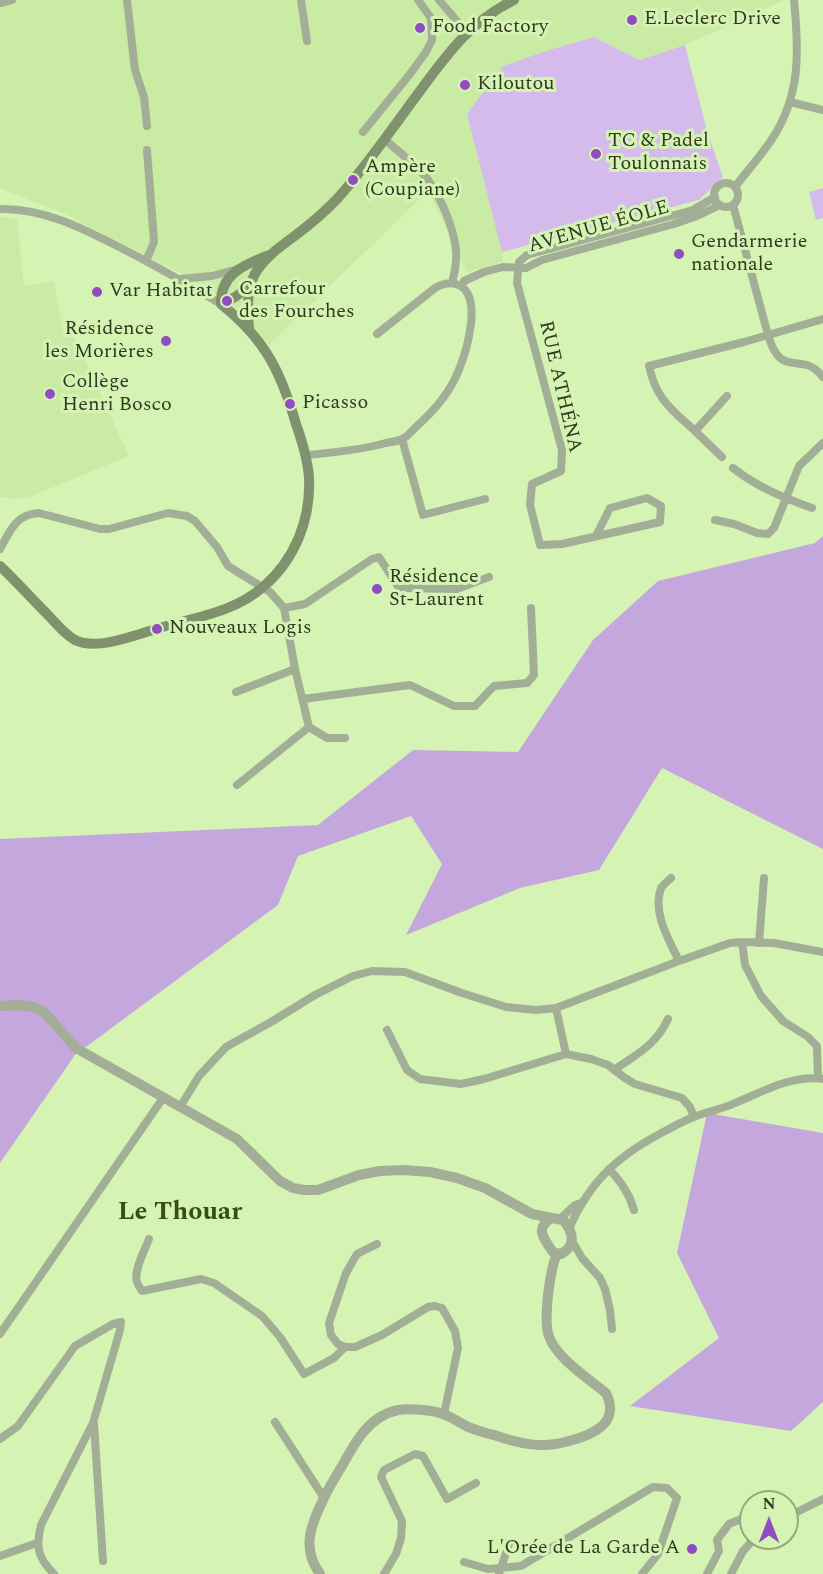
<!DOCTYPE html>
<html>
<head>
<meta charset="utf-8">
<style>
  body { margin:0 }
  #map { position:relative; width:823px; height:1574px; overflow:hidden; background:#d5f4b4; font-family:Spectral,serif }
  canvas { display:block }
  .north { position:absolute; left:739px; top:1490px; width:60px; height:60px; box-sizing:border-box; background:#d5f4b4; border:2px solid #93aa79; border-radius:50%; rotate:0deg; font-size:16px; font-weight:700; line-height:24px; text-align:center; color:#2f3a21 }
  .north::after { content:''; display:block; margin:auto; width:21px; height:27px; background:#904cc0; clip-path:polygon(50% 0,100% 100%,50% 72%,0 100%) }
</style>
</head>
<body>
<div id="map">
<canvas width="823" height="1574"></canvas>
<div class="north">N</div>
</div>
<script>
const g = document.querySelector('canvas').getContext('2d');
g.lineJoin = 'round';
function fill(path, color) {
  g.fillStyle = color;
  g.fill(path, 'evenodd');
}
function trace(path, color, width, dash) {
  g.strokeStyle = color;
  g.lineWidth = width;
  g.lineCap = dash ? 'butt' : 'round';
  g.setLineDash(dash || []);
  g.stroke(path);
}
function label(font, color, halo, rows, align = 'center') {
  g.font = font + ' Spectral,serif';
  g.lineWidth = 6;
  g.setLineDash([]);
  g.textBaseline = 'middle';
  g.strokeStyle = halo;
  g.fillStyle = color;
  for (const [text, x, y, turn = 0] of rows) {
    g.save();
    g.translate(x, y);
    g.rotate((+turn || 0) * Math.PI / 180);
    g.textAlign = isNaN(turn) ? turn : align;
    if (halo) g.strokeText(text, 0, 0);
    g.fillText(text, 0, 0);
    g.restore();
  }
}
const built = new Path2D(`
  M0,0h785l-100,45 -45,15 -46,-23 -45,13 -46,16v196l-36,10 -39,-81 -159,154 -30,-35 -55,-35 -117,-60 -67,-27z
  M0,217l17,2 7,67 30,-5 9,49 8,1 58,125 -100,41 -15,2 -14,-2z`);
const green = new Path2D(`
  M594,37l46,23 45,-15 22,86 16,46 -24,23 -197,52 -35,-138 36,-48 46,-16z
  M823,188v30l-7,2 -7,-28z`);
const forest = new Path2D(`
  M823,536v313l-161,-81 -63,102 -79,18 -114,47 36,-71 -31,-48 -113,40 -20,49 -203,150 -75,108v-324l318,-14 95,-75 105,2 75,-112 65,-59 157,-38z
  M707,1113l116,20v269l-32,29 -161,-25 89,-68 -42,-85z`);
const minor = new Path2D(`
  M127,0l8,70 9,27 3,29
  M301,0l6,41
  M439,0l28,33
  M0,3l12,-3
  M790,102l33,8
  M363,132l47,-58 16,-22 6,-12 -1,-22 -13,-18
  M384,139c14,12 30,24 42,38 15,20 32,58 30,83 0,7 -2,15 -4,23
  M714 195a12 12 0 1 1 24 0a12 12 0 1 1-24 0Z
  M735,187c12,-16 26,-31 37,-48 29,-44 27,-88 22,-139
  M733,205l35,130c2,6 4,13 8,18 7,12 20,9 31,12 7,2 12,7 16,12
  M0,209c45,-1 86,21 125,41 33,17 64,35 96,54
  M146,261l8,-19 -7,-92
  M180,279l32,-3 26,-7
  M462,286l2,-5 20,-9 19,-5 23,1 16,-8 132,-36 23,-8 23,-11
  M695,431c-24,-22 -39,-32 -46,-65l95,-24 79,-23
  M402,439l21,76 62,-16
  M305,455c28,-2 54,-5 81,-12 6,-1 13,-2 18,-5 5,-3 9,-8 13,-12 18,-16 32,-32 41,-54 8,-19 27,-79 -2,-88 -8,-2 -14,0 -21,4l-58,46
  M722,457l-27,-26 32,-35
  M733,468c24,19 51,30 79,40
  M715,520l19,4 23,9 11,1 6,-6 25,-62 24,-23
  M596,536l14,-28 37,-10 14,8 -1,16 -98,22 -22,1 -10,-40 2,-21 29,-13 1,-21 -45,-167 2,-21 8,-7 166,-45 22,-13
  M0,549c10,-18 16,-35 39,-36l61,16h9l59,-16 19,3 8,5 22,26 11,19 42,26 14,16 11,61 14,58 -72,58
  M284,608l21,-4 67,-45 7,-2 20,31 58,1 32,-12
  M236,692l59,-23
  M303,699l107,-14 44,21h21l19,-20 33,-3 7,-8 -3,-67
  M309,727l18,11h18
  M671,878c-3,3 -8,7 -10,10 -9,24 8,52 18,73
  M742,942l3,23 16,31 22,25 25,16 9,9 1,32
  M759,943l5,-65
  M556,1008l10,46
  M387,1030l20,40 13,9 41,5 23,-5 82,-25 25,5 17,6 17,13 10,6 47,14 8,9 4,10
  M614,1070c23,-16 42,-25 54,-51
  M180,1107l19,-31 27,-29 45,-25 44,-27 38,-19 19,-5 33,1 57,21 44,14 30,3 20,-2 123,-47 51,-18 12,-1 32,1 49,9
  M609,1169c12,13 20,24 25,41
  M560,1219l15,-14 6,-2
  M569,1229c21,-49 51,-75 98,-99 9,-5 19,-10 29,-14 13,-5 27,-7 39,-13 27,-11 58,-29 88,-24
  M149,1239c-4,11 -16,32 -12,43 1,3 3,6 5,9l59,-12 13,4 48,33 18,21 24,37 30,-16 11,-11
  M572,1241l10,17 18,20 5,11 5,21 2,19
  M377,1244l-20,10 -11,19 -17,50 2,12 7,9 7,3h10l27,-12 46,-28 7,-1 7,2 13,23 3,17 -14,66
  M0,1334l163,-236
  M275,1422l49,76
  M94,1424l9,137
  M0,1439l18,-13 57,-80 38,-22 8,-2 -1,8 -27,93 -52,102c-5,22 -4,32 13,49
  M787,1517l36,-18
  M0,1556l37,-13
  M464,1562l24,7 33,-3 132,-79 14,1 10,10 -19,56 -16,20
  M384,1574l12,-20 5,-16 1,-17 -21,-44 3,-7 31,-16 8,2 24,43 29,-16
  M499,1574l10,-30
  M707,1574l12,-23 -2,-11 12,-16 22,-9
  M731,1574l12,-23 12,-13`);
const tertiary = new Path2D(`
  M0,1006l19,-1 14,2 11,5 32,36 161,91 43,42 13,7 11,2h14l41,-15 21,-4 23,-1 27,2 27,6 28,10 47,26 20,4
  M552,1218l11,2c11,12 13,26 -2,34l-8,-2c-9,-12 -19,-25 -1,-34z
  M320,1574c-19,-26 -9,-50 4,-76 5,-11 12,-22 18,-32 13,-24 27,-50 56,-56 12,-2 34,0 45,4 9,3 17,9 25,13 8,3 17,6 26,8 26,9 48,14 75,6 12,-3 24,-7 33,-15 10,-9 10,-21 4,-33 -17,-14 -53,-37 -58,-60 -3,-12 -1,-25 0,-38 2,-14 3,-28 9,-41`);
const secondary = new Path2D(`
  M221,304c-1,-31 24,-39 48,-49
  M221,304c12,-4 20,-10 29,-20
  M249,330c-1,-21 -4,-43 9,-61 9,-13 22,-22 34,-31 16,-12 31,-24 45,-39 29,-32 54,-69 80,-104 29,-39 52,-73 97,-95
  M0,566c17,16 32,33 48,49 8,8 16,19 27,25 22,11 61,-5 84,-12 34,-10 76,-16 104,-41 32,-27 48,-68 46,-109 -1,-18 -7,-37 -13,-54 -15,-52 -31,-85 -75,-120`);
const markers = [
  [632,20,6,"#904cc0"],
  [420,28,6,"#904cc0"],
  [465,85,6,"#904cc0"],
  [596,154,6,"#904cc0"],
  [353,180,6,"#904cc0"],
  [679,254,6,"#904cc0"],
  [97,292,6,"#904cc0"],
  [227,301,6,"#904cc0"],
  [166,341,6,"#904cc0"],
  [50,394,6,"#904cc0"],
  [290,404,6,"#904cc0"],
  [377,589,6,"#904cc0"],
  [157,629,6,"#904cc0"],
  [692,1549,6,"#904cc0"]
];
const poiNames = [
  ["E.Leclerc Drive",644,20],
  ["Food Factory",432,28],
  ["Kiloutou",477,85],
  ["TC & Padel",608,142],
  ["Toulonnais",608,165],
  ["Ampère",365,168],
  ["(Coupiane)",365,191],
  ["Gendarmerie",691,243],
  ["nationale",691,266],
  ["Carrefour",239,290],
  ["des Fourches",239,313],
  ["Var Habitat",109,292],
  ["Résidence",154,330,"right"],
  ["les Morières",154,353,"right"],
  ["Collège",62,383],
  ["Henri Bosco",62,406],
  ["Picasso",302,404],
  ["Résidence",389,578],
  ["St-Laurent",389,601],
  ["Nouveaux Logis",169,629],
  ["L'Orée de La Garde A",680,1549,"right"]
];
const streetNames = [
  ["AVENUE ÉOLE",599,228,-16],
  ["RUE ATHÉNA",559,387,77]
];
const districtNames = [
  ["Le Thouar",180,1214]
];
fill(built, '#c9eba3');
fill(green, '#d4bbeb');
fill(forest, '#c4a8dd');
trace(minor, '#a2ae96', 8);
trace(tertiary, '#a2ae96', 10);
trace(secondary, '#80916e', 10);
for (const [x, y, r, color] of markers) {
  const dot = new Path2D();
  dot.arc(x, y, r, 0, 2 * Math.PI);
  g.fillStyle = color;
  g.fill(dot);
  trace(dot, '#d5f4b4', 2);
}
label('20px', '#2f3a21', '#d5f4b4', poiNames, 'left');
label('20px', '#2f3a21', '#d5f4b4', streetNames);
label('bold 26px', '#364e12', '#d5f4b4', districtNames);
</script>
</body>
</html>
